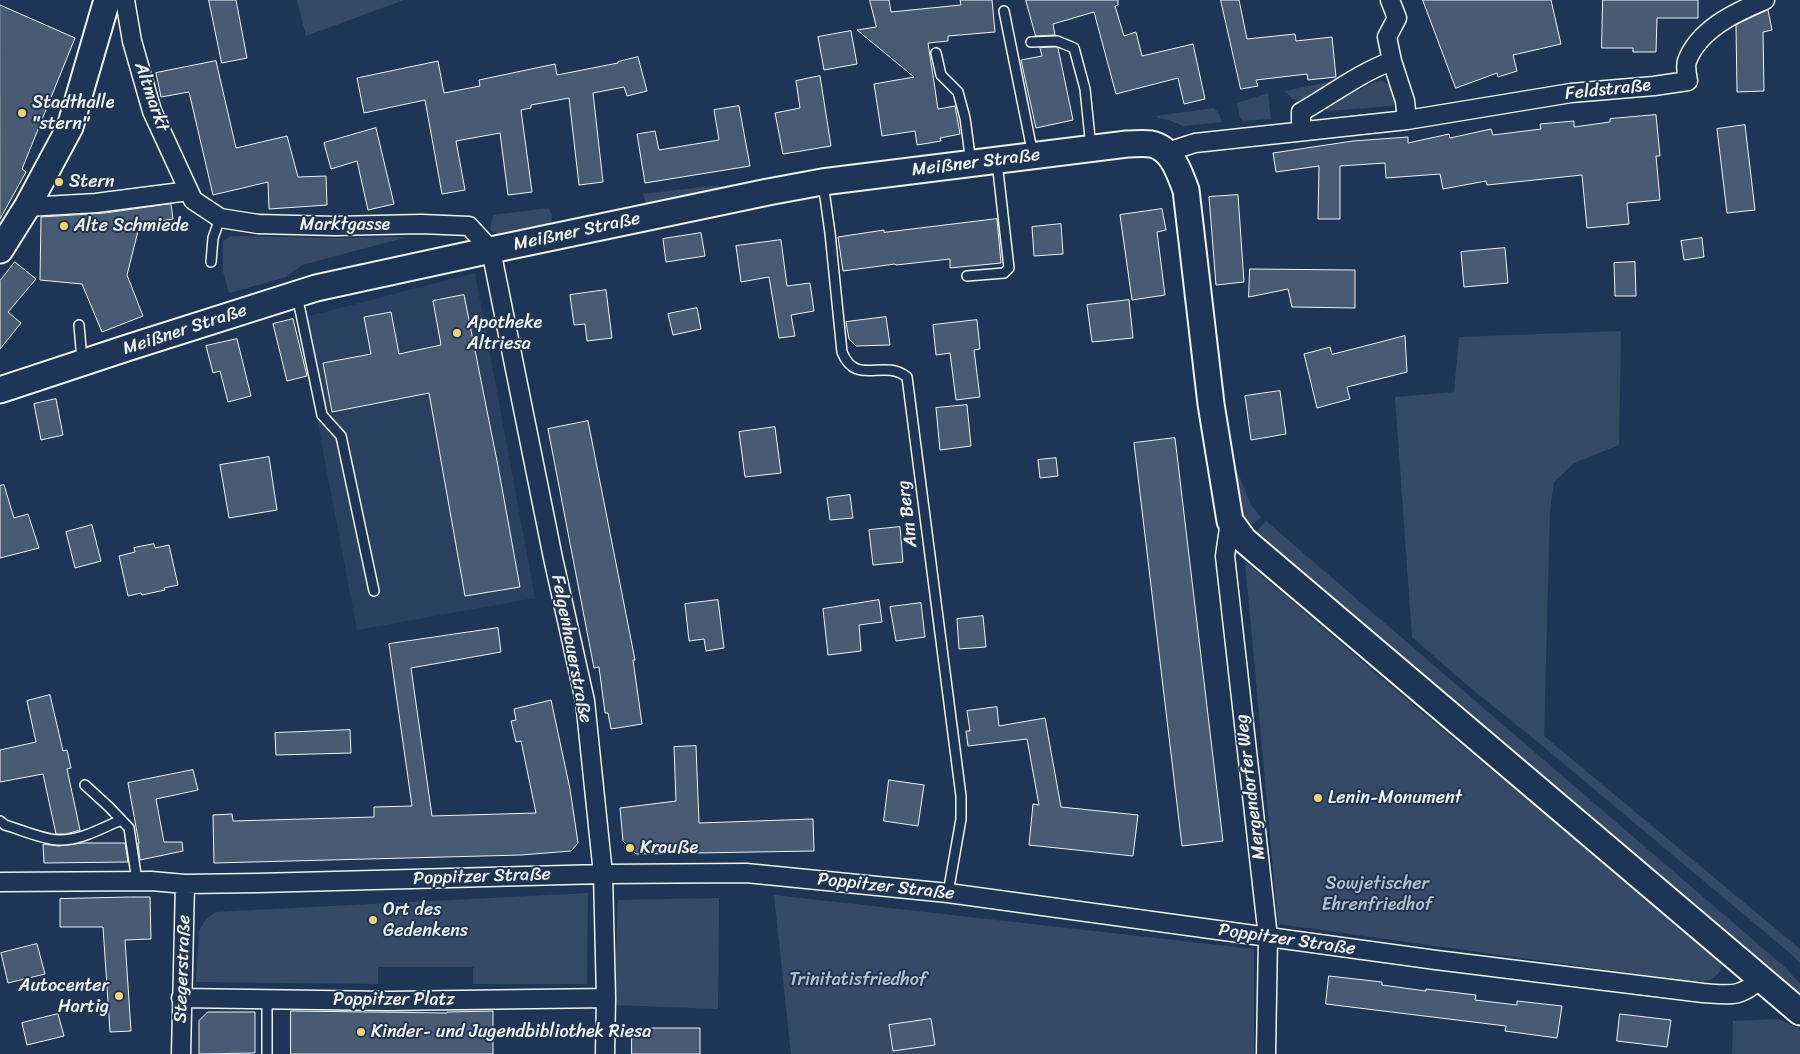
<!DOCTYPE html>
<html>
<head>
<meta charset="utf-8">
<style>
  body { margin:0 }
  canvas { display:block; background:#1d3557 }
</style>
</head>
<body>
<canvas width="1800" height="1054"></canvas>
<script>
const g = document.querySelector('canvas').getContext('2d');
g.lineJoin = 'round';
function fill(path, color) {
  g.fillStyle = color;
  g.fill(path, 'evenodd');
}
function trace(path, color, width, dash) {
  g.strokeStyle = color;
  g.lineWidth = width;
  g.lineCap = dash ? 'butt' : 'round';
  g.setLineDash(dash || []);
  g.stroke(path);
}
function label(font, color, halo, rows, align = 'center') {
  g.font = font + ' Sriracha,sans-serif';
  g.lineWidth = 4;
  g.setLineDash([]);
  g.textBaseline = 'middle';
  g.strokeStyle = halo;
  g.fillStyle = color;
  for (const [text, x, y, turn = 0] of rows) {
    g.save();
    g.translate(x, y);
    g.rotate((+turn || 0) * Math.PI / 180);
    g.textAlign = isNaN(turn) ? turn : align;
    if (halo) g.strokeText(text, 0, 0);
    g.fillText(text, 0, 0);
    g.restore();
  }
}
const built = new Path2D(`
  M475,273l60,325 -178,32 -59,-311z`);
const green = new Path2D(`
  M297,0h107l-98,36z
  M1343,79c-10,7 -34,24 -46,21 -6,-1 -9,-6 -13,-9z
  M1382,81c9,3 12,11 16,20l-4,5 -67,5 -2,-2 3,-5 47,-22z
  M1268,93l3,26 -28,2 -3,-3 -3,-15z
  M1214,108l5,6 3,8 -39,4 -14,-6 -11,-2 -2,-2z
  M719,185l1,6 -74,13 -3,-10z
  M549,208l3,7 -1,11 -48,11 -13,-7 3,-15z
  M231,236l103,2 73,-1 -105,28 -16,12 -57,16 -6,-22v-30z
  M1621,331l-2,114 -45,18 -20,19 -4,28 -6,226 256,213v14l-9,-9 -252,-211 -72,-58 -55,-48 -17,-240 59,-5 5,-55z
  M1235,466l16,39 10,12 -11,10c-13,-17 -13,-40 -15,-61z
  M1266,521l521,448 13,15v11l-2,2 -421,-355 -122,-109z
  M1245,561l174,149 302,249c2,16 -7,20 -20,24l-423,-59z
  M588,893l-1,91h-114v-17h-95v17l-182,-2 3,-51 7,-12 10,-7z
  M774,895l480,54v105h-463z
  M719,898l-1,111 -104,-4 4,-105z
  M1778,1019l22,10v25h-68l1,-33z`);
const building = new Path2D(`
  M209,0h27l11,58 -25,5z
  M870,0h19l2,12 70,-7 -1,-5h32l3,32 -47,4v5l-20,2 10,66 17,-3 5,28 -20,4 1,3 -24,4 -2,-14 -33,5 -8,-52 40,-7 -57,-47 19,-3z
  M1026,0h92v5l-3,1 9,30 12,-4 6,24 51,-12 12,55 -21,5 -6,-26 -62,16 -22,-82 -41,12 2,11 -19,1z
  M1221,0h18l8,39 48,-5 1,7 36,-4 4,40 -28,3 -1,-6 -51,6 2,6 -17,3z
  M1423,0h128l10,44 -48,11 4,16 -19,6 -1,-4 -41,15z
  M1603,0h95v18h-41l-1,34h-23v-4h-31z
  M0,5l75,33 -53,131 4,3 -26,47z
  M1768,10l4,20 -9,2 1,59 -27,1 -1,-67z
  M851,31l6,33 -33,6 -6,-33z
  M1056,47l2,1 15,72 -37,8 -15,-68 21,-4 -2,-8z
  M638,57l9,34 -20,5 -3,-9 -31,6 10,89 -24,3 -10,-87 -38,7v3l-10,2 11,82 -24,3 -8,-62 -44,8 9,49 -23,4 -17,-94 -61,13 -7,-35 81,-17 6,32 36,-7 -1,-6 76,-16 2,11 61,-12v-1z
  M216,61l20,87 51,-12 11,41 28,-1 1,29 -58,4 -1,-27 -55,13 -24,-103 -28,5 -5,-24z
  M820,76l11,70 -48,8 -8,-41 25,-5 -4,-27z
  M739,106l11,60 -105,17 -8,-49 18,-3 4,19 60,-10 -5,-30z
  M1656,115l4,41h-4l4,44 -33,3 2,21 -42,4 -5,-53 -95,10 -1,-4 -43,8 -3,-15 -54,4 -1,-15 -45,3v53h-22l1,-53 -43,6 -3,-19 80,-12 55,-4v6l41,-9 1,4 41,-9 2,6 48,-6 -1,-5 34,-3v6l36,-5v-3z
  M1745,125l10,85 -28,3 -10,-84z
  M376,128l18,76 -26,6 -11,-49 -26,8 -7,-26z
  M1238,195l6,87 -28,3 -7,-88z
  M171,204l2,15 -26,4 1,6 -10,2 -11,44 16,41 -41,16 -20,-48 -42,-4 1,-63 64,-4z
  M1162,209l4,21 -9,2 8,63 -33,5 -12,-85z
  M997,219l4,44 -51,5v-9l-54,6 -1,-1 -52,7 -5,-34 46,-7v2z
  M1061,224l2,30 -29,2 -2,-29z
  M701,233l4,23 -39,6 -3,-23z
  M1702,238l2,19 -20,3 -3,-19z
  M781,240l6,46 23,-3 4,28 -23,4 4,21 -16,2 -10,-61 -28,5 -5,-36z
  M1505,248l3,35 -44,4 -3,-35z
  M15,262l21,17 -28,33 13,11 -21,26v-68z
  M1635,262l1,34h-21l-1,-33z
  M1250,269l105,1v38l-63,-1 -4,-18 -39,8z
  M606,290l6,48 -25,3 -2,-17 -11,1 -4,-30z
  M464,295l34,171 22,121 -55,9 -36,-203 -97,19 -9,-49 48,-9 -7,-37 27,-5 8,42 42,-9 -8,-44z
  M1129,300l4,38 -41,4 -5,-37z
  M697,308l4,21 -28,6 -5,-21z
  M886,317l4,28 -34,1 -7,-7 -3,-17z
  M293,319l14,57 -20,5 -14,-57z
  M977,320l3,29 -6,1 6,47 -24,3 -6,-47 -14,2 -3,-30z
  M1405,336l2,36 -60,15 3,12 -33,9 -13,-54 26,-7 2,7z
  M237,339l14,57 -23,6 -8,-31 -7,2 -7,-27z
  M1280,391l6,43 -35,6 -6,-44z
  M56,399l7,36 -22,5 -7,-36z
  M967,405l4,41 -31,4 -4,-42z
  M588,421l47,239h-2l9,64 -31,5 -3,-16h-3l-6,-46 -5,1 -46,-239z
  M775,427l6,46 -36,4 -6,-45z
  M1175,438l48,403 -41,5 -48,-403z
  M269,457l8,53 -48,8 -9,-53z
  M1056,458l2,18 -18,2 -2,-18z
  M4,485l10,33 14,-4 11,34 -39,10v-72z
  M850,495l3,23 -23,2 -3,-22z
  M92,525l9,36 -26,7 -9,-36z
  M900,527l3,35 -30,3 -4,-35z
  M154,544l1,4 14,-3 9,40 -14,3 1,2 -23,5 -1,-2 -13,3 -9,-40 16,-4 -1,-4z
  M718,600l6,48 -18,3 -2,-12 -15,2 -4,-37z
  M879,600l3,22 -23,3 2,26 -33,4 -5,-46z
  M921,603l4,34 -29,4 -6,-34z
  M983,616l3,31 -27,2 -2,-30z
  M498,628l3,24 -90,16 21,148 104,-3 -15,-72 -5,1 -5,-21 5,-1 -2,-11 37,-9 19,89 8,54 -7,8 -50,4 -307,8 -1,-48 19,-1 1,7 141,-4v-10l38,-1 -23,-162z
  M50,695l13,56 4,-1 4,18 -4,1 13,61 -14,4h-10l-13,-60 -43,8v-32l36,-8 -9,-41z
  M997,707l2,19 46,-8 16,89 77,8 -5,41 -104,-11 4,-41 6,1 -12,-66 -59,7 -2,-15h4l-3,-20z
  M350,730l1,23 -75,2 -1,-22z
  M696,746l3,77 114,-4 1,32 -178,3 -13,-13 -3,-33 56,-7 -2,-54z
  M193,770l5,20 -42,9 8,43h18l1,9 -43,9 -2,-17h1l-11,-60z
  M889,780l35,5 -6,41 -34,-5z
  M83,843h42l3,19 -84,1 -1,-19 15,2z
  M131,897h19l1,42 -26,1 6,91 -21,1 -7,-105h-43v-28z
  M37,944l8,30 -37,9 -7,-30z
  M1329,976l53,6v3l44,6v-2l50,6 -1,5 42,5v-4l45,5 -5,32 -52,-7 1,-5 -180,-22z
  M291,1011l156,2v-1l46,-1v43h-202z
  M208,1012h47v41l-56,1v-33z
  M58,1014l6,22 -37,9 -5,-22z
  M1620,1014l51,6 -4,27 -50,-6z
  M931,1019l4,26 -42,6 -4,-26z
  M632,1028h68v26h-68z`);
const lane = new Path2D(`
  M1004,11l29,144
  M1031,42l26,-1 17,7 11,41 6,59
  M936,53l5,22 17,17 7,26 6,45
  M823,183l7,50 12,119c14,35 41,6 65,25l54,419v23l-13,74
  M211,262l2,-24 7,-20
  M967,276l37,-3 5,-5 -12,-106
  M297,295l25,120 19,21 33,155
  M79,325l3,35
  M85,785l24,22 20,21 8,53
  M0,821l5,4c17,5 36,14 53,15 22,1 44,-12 63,-20
  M267,1054v-55`);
const street = new Path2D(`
  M125,0l7,41 20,70 41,89 27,18 38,6 77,2 86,-2 48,2 22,24 62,308 32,143 18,173 3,124 -1,56
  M1392,61l13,40 2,19
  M1301,130v-18c30,-17 58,-39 91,-51l-5,-24 10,-19 -7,-18
  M1167,152l28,-9 212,-23 164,-27 83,-7 34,-5c-1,-6 -3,-14 -1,-20 12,-32 49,-49 78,-61
  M27,207l69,-4 93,-12
  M1230,521l-5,35 43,381 -2,117
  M0,882l151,-1 34,3 73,-1 345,-9 143,-1 202,20 488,67 267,33c28,2 36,5 58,-14
  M181,998l207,3 218,-3
  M181,1054l4,-170`);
const secondary = new Path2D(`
  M0,250l27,-43 43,-80 37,-127
  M0,390l127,-42 189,-60 175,-38 277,-58 54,-10 305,-38c7,0 16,-1 24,0 21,4 28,28 35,46l25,214 19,117 14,19 556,472`);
const markers = [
  [22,113,5,"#ffd166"],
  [59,182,5,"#ffd166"],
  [64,226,5,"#ffd166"],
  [457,333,5,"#ffd166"],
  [1318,798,5,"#ffd166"],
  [630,848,5,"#ffd166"],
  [373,920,5,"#ffd166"],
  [119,996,5,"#ffd166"],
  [361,1032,5,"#ffd166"]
];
const streetNames = [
  ["Feldstraße",1608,90,-6],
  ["Altmarkt",151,97,71],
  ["Meißner Straße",976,163,-7],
  ["Marktgasse",345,225],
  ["Meißner Straße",577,232,-12],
  ["Meißner Straße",185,330,-18],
  ["Am Berg",908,514,-97],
  ["Felgenhauerstraße",571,649,79],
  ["Mergendorfer Weg",1251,787,-97],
  ["Poppitzer Straße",482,877,-2],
  ["Poppitzer Straße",886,887,6],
  ["Poppitzer Straße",1287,940,8],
  ["Stegerstraße",183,969,-88],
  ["Poppitzer Platz",394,1000]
];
const poiNames = [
  ["Stadthalle",32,103],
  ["\"stern\"",32,124],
  ["Stern",69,182],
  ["Alte Schmiede",74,226],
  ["Apotheke",467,323],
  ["Altriesa",467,344],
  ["Lenin-Monument",1328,798],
  ["Krauße",640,848],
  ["Ort des",383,910],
  ["Gedenkens",383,931],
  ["Autocenter",109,986,"right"],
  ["Hartig",109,1007,"right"],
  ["Kinder- und Jugendbibliothek Riesa",371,1032]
];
const parkNames = [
  ["Sowjetischer",1377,884],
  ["Ehrenfriedhof",1377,905],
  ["Trinitatisfriedhof",858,980]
];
fill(built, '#2a4060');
fill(green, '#354a67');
fill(building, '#485b74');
trace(building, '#f4f1e8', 1);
trace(lane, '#f4f1e8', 12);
trace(street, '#f4f1e8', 21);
trace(secondary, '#f4f1e8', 29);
trace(lane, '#1d3557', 9);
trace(street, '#1d3557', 18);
trace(secondary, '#1d3557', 25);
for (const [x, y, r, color] of markers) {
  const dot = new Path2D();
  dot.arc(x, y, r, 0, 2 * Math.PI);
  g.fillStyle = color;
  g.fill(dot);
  trace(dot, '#1d3557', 2);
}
label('18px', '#f4f1e8', '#1d3557', streetNames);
label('18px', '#f4f1e8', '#1d3557', poiNames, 'left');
label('18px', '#bbbfc1', '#1d3557', parkNames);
</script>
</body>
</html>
